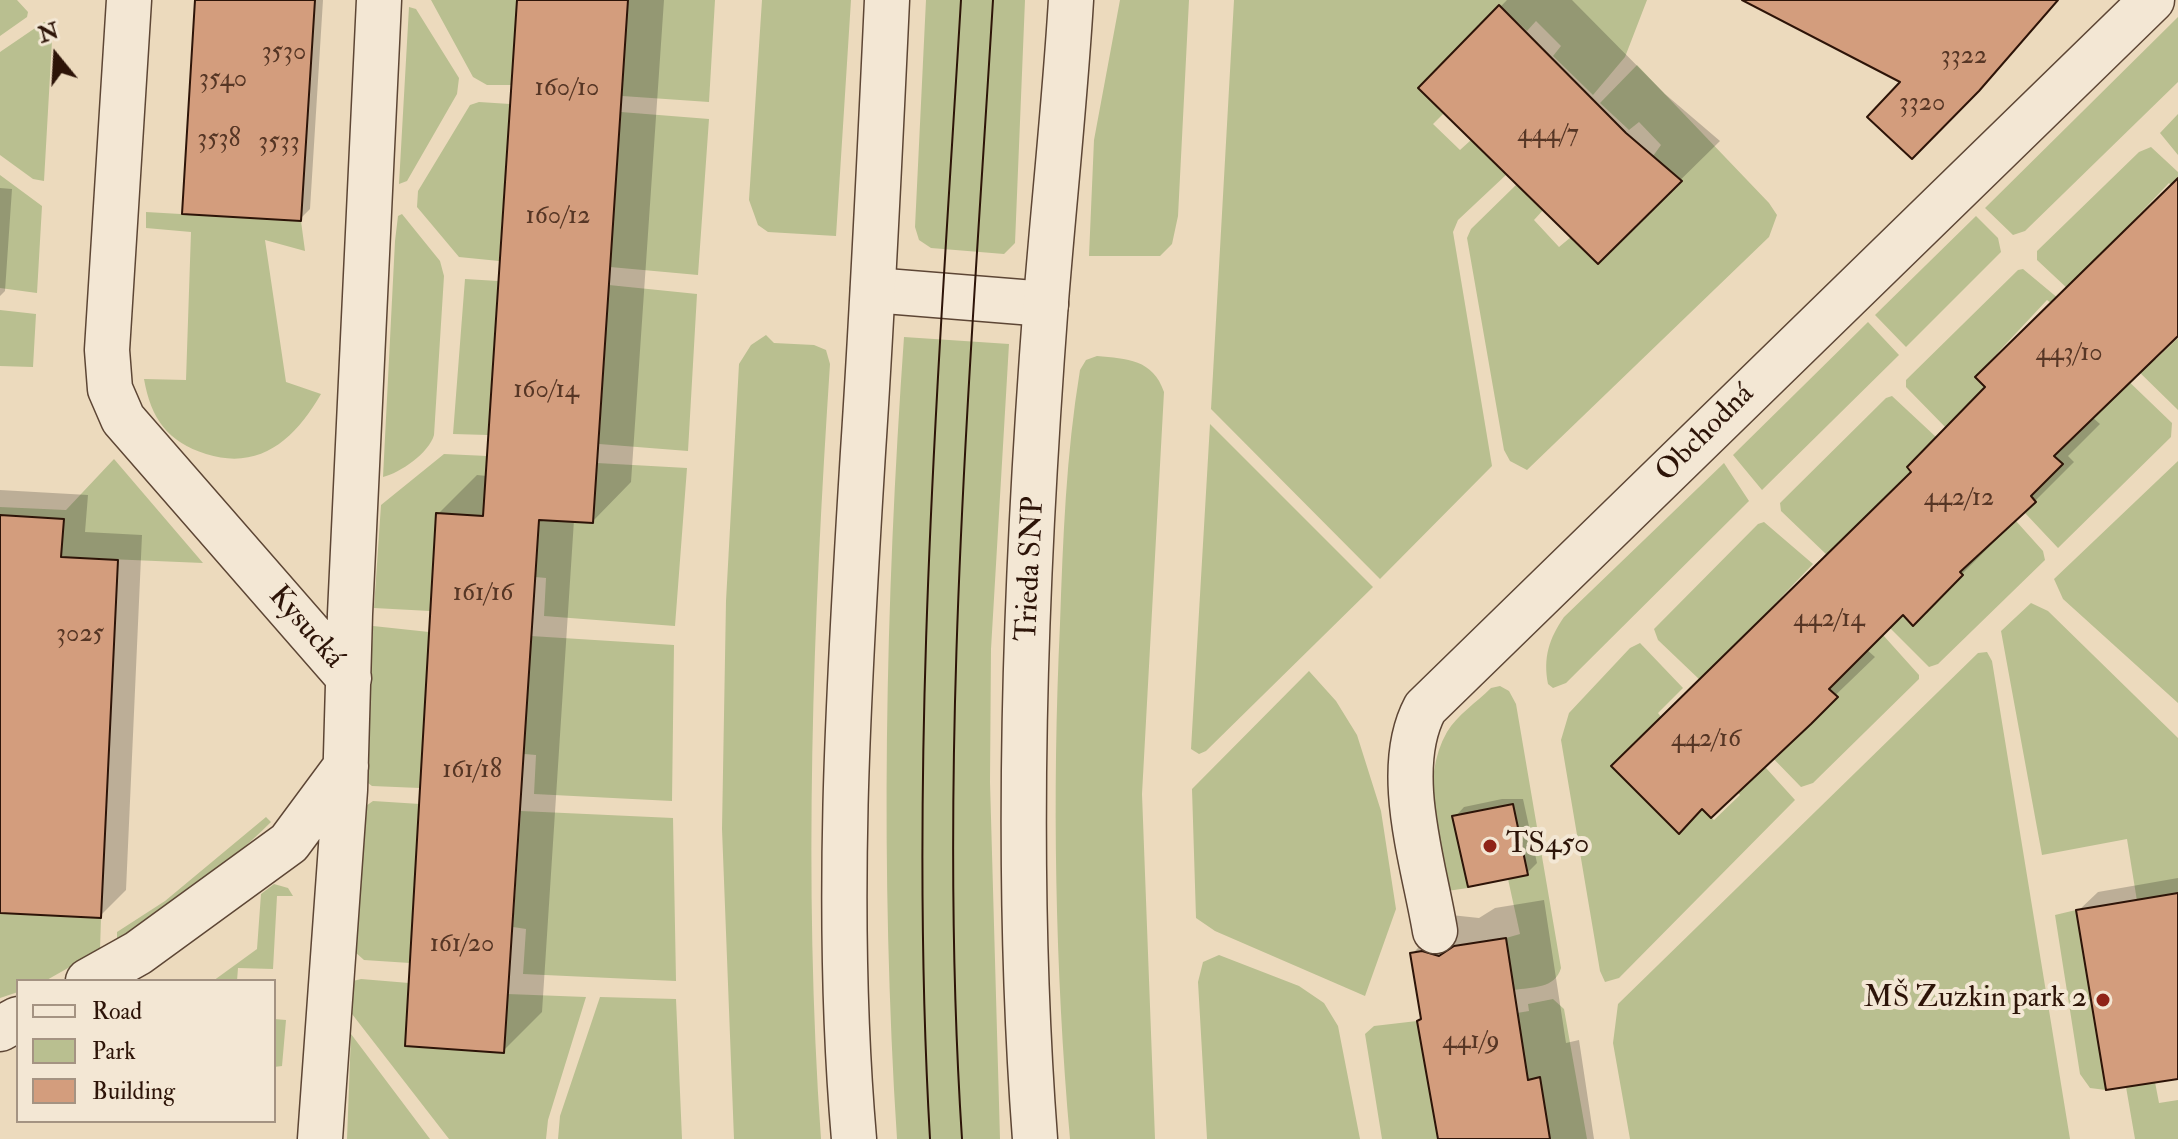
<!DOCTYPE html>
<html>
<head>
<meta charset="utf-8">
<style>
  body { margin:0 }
  #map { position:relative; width:2178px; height:1139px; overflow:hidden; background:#ecdabd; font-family:"IM FELL Double Pica",serif }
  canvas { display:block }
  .legend { position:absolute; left:16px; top:979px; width:260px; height:144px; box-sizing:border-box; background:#f3e7d4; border:2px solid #a49382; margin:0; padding:10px 14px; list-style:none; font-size:24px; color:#2d1408 }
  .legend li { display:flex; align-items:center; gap:16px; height:40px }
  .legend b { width:40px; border:2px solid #a49382 }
  .north { position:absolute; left:16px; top:16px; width:80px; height:80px; -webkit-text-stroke:6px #f3e7d4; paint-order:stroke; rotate:342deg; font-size:22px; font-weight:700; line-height:32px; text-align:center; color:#2d1408 }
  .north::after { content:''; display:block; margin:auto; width:28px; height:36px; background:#2d1408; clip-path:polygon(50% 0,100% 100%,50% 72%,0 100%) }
</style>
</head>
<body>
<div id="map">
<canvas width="2178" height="1139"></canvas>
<ul class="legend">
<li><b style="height:10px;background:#f3e7d4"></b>Road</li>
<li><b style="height:22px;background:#b9bf90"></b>Park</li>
<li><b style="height:22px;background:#d39d7d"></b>Building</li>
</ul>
<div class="north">N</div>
</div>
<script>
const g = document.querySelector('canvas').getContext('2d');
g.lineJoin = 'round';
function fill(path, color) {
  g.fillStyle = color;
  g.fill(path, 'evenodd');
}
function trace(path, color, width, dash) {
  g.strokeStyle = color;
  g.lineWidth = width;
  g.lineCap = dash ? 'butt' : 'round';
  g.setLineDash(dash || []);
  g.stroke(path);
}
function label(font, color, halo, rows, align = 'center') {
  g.font = font + ' "IM FELL Double Pica",serif';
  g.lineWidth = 8;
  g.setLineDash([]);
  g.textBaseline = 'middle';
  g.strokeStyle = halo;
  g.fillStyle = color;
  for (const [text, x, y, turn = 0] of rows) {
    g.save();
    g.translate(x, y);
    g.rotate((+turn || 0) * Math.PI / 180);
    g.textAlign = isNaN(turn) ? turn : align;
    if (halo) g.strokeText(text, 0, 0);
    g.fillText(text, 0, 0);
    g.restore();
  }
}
const green = new Path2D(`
  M0,0h17l11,12 -1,5 -27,19z
  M431,0h86l-6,85h-24l-14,-8z
  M628,0h87l-6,102 -87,-6z
  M762,0h89l-15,236 -68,-4 -10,-7 -9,-25z
  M926,0h99l-10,243 -11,11 -73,-6 -12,-8 -4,-13z
  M1120,0h69l-11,216 -6,28 -12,12h-71l5,-116z
  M1234,0h413l-22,57 -32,38 -40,-39 8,-10 -25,-25 -9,10 -28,-26 -80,83 25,25 -11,11 27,26 11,-10 36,34 -49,46 -5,12 39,234 -112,113 -169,-170z
  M409,7l7,2 43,69 -2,16 -50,87 -8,3z
  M2178,17v65l-153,149 -12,4 -28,-27z
  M44,22l9,1 -9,158 -11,-2 -33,-24v-103z
  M1637,65l132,138 8,12 -8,22 -242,233 -17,-9 -6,-11 -37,-212 4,-9 46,-45 27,25 -10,11 25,27 12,-10 27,26 84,-81 -29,-26 8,-11 -22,-23 -10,8 -29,-27z
  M479,102l31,2 -11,157 -40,-4 -42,-50 1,-16 52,-86z
  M621,112l88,7 -11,156 -88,-8z
  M2178,114v41l-18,-22z
  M2151,147l27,25v11l-5,4 -4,-4 -101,106 -31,-29v-9l102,-99z
  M0,175l42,31 -5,87 -37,-5z
  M146,212l155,9 4,30 -40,-11 21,142 35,12c-26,45 -61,77 -115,60 -38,-12 -55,-35 -62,-75l42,1 5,-148 -45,-4z
  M402,214l38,47 4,15 -10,159c-5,18 -34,38 -51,42l12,-236 3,-25z
  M1976,216l22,22 3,14 -95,95 -31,-32z
  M2023,269l36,30 -7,5 -5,-4 -72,77 14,15 -39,40 -44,-45v-7l112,-110z
  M465,279l33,2 -10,154 -35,-1z
  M609,285l88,9 -9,157 -89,-7z
  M0,310l36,4 -3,53 -33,-1z
  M1868,322l31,33 -137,135 -29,-35z
  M766,335l8,8 40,2 12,5 4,14c-17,258 -27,517 -9,775h-87l-12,-310 4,-228 13,-237 12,-19z
  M904,337l105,7 -18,305 -1,133 10,357h-103c-17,-268 -12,-534 7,-802z
  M2178,338v72l-47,-46 15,-15 10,10z
  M1097,356c30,3 56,3 67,36l-22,402 13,345h-85c-15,-171 -18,-344 -10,-515 3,-85 6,-169 20,-254l6,-10z
  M2121,374l51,49 -1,14 -113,111 -33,-35 10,-12 -4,-5 16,-46 21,-22 8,8 24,-24z
  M1892,396l44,41 -29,29 4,6 -83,84 -47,-45 -1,-8 106,-105z
  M1210,424l163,163 -167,164 -7,3 -8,-5z
  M444,454l43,2 -4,60 -47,-2 -6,97 -56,-3 7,-103z
  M114,459l89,104 -142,-6 -61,-42v-8l66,3z
  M2178,461v242l-115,-104 -9,-20z
  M597,463l90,5 -12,158 -131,-10 2,-38 -11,-1 4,-57 54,2z
  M1724,463l25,38 -183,182 -13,5 -5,-4c-5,-27 1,-45 16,-67z
  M2004,521l6,5 6,-5 27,30 2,9 -107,104 -9,3 -39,-39 13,-13 9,10 44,-57z
  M1764,522l49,42 -112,117 -43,-41 -4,-11 104,-105z
  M2031,603l17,8 130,127v155l-41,8 -10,-62 -85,16 -41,-224z
  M373,626l56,6 -9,156 -48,-2 -8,-6z
  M1883,635l36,40v4l-106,104 -12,4 -36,-37 73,-53 -9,-8z
  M531,636l143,9 -2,156 -138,-7 2,-39 -12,-1z
  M1640,643l43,45 -25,25 3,4 -50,49 67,68 24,-25 12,11 26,-25 -9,-10 26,-27 38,42 -176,178 -14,4 -5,-11 -39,-231 8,-27 61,-65z
  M1987,652l5,9 78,478h-440l-17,-96 5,-39 360,-351z
  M1309,671l27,30 21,34 24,76 15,98 -31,87 -150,-65 -19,-13 -4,-129z
  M1500,686l9,5 7,13 45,264c-6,21 -29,19 -47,22l-8,-52 14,-4 -12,-55 20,-5 -16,-70 -59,12 15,72 -21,3c-7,-52 -28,-110 0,-159 10,-17 30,-30 44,-44z
  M373,801l47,3 -10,159 -46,-3 -9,-8 8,-144z
  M521,811l152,7 3,163 -153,-7 3,-45 -13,-2z
  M266,817l5,5c-46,46 -99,82 -154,117v-7l48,-31z
  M274,884l14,4 5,8h-16l-4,73 -35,-1 -1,13h-24l44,-32 4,-55z
  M2076,910l30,180 -16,-2 -10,-14 -25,-159z
  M0,913l101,5 -1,32 -55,31h-27v11l-18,6z
  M1219,955l80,31 25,17 14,23 22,113h-153l-9,-157 5,-20z
  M361,979l48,4 95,69 4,-58 78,3 -38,123 -2,19h-97l-97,-125 1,-33z
  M600,997l76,2 6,140h-124l2,-23z
  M1553,999l11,10 23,130h-37l-10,-61 -12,2 -11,-67 12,-2 -1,-7z
  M274,1019l12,1 -4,46 -8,1z
  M1417,1021l21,118h-56l-17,-105 9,-8z
  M351,1034l79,105h-83z
  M2155,1082l4,21 19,-3v39h-43l-9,-52z`);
const shadow = new Path2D(`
  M197,0h126l-13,209 -10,10z
  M520,0h144l-33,482 -38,39 -19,-1 -32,492 -39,39 -65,-537 39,-39 10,1z
  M1507,0h65l93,94 55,47 -122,120 -177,-173z
  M2178,180v153l-86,84 8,7 -32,32 6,6 -161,161 -10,-10 -37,36 9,8 -164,158 203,-343z
  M0,188l12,1 -7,102 -5,5z
  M0,490l88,5 -3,37 57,3 -16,355 -26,26 -100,-6z
  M1502,799h21l14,64 -10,10 -72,-56 9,-10z
  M2178,878v199l-100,-166 20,-19z
  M1544,900l22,143 13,-3 15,99h-155l-27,-185 39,-39 28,3 16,-10z`);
const building = new Path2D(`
  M195,0h120l-14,221 -119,-7z
  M517,0h111l-35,523 -54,-3 -35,533 -99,-7 31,-533 47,3z
  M1742,0h316l-79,91 -67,68 -45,-42 33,-35z
  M1499,5l127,128 56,48 -84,83 -180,-176z
  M2178,178v158l-124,120 9,8 -32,32 5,6 -76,70 3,3 -50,51 -10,-11 -74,74 9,8 -27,27 -100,94 -9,-9 -23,25 -68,-68 300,-294 -4,-5 78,-80 -10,-10z
  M0,515l64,4 -3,38 57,3 -17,358 -101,-5z
  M1513,804l15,71 -60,12 -16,-71z
  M2178,893v186l-72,11 -30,-180z
  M1506,938l22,142 12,-3 10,62h-112l-21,-118 4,-2 -11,-66 12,-2 17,5 15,-10z`);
const minor = new Path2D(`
  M129,0l-22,350 3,39 13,30 226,259
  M873,290l173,14
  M1435,931c-11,-67 -43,-161 -10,-223l727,-708
  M88,981l50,-28 151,-110 57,-77
  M0,1029l18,-10
  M320,1139l25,-349 5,-176 29,-614`);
const tertiary = new Path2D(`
  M854,1139c-20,-229 -5,-458 9,-687 10,-151 17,-301 24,-452
  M1035,1139c-21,-278 -10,-560 11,-838 8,-100 19,-201 25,-301`);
const tram = new Path2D(`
  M930,1139c-22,-380 8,-759 31,-1139
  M962,1139c-25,-380 8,-760 31,-1139`);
const markers = [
  [1490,846,8,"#8f2418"],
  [2103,1000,8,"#8f2418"]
];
const numberNames = [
  ["3530",284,53],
  ["3322",1964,57],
  ["3540",223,80],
  ["160/10",567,89],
  ["3320",1922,104],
  ["444/7",1548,135],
  ["3538",219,140],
  ["3533",279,143],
  ["160/12",558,217],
  ["443/10",2069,354],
  ["160/14",546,391],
  ["442/12",1959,499],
  ["161/16",483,594],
  ["442/14",1829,620],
  ["3025",80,635],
  ["442/16",1706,740],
  ["161/18",472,771],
  ["161/20",462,945],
  ["441/9",1471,1042]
];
const streetNames = [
  ["Obchodná",1706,434,-45],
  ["Trieda SNP",1032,569,-87],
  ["Kysucká",305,628,49]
];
const poiNames = [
  ["TS450",1506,846],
  ["MŠ Zuzkin park 2",2087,1000,"right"]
];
fill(green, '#b9bf90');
fill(shadow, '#0003');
fill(building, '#d39d7d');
trace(building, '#2d1408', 2);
trace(minor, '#5d4635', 47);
trace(tertiary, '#5d4635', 47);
trace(minor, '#f3e7d4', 44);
trace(tertiary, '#f3e7d4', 44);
trace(tram, '#2d1408', 2);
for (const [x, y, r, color] of markers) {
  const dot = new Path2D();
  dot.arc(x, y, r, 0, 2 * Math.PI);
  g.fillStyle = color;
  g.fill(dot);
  trace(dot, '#f3e7d4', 3);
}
label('26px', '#563625', null, numberNames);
label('30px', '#2d1408', '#f3e7d4', streetNames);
label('30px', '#2d1408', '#f3e7d4', poiNames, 'left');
</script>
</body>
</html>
